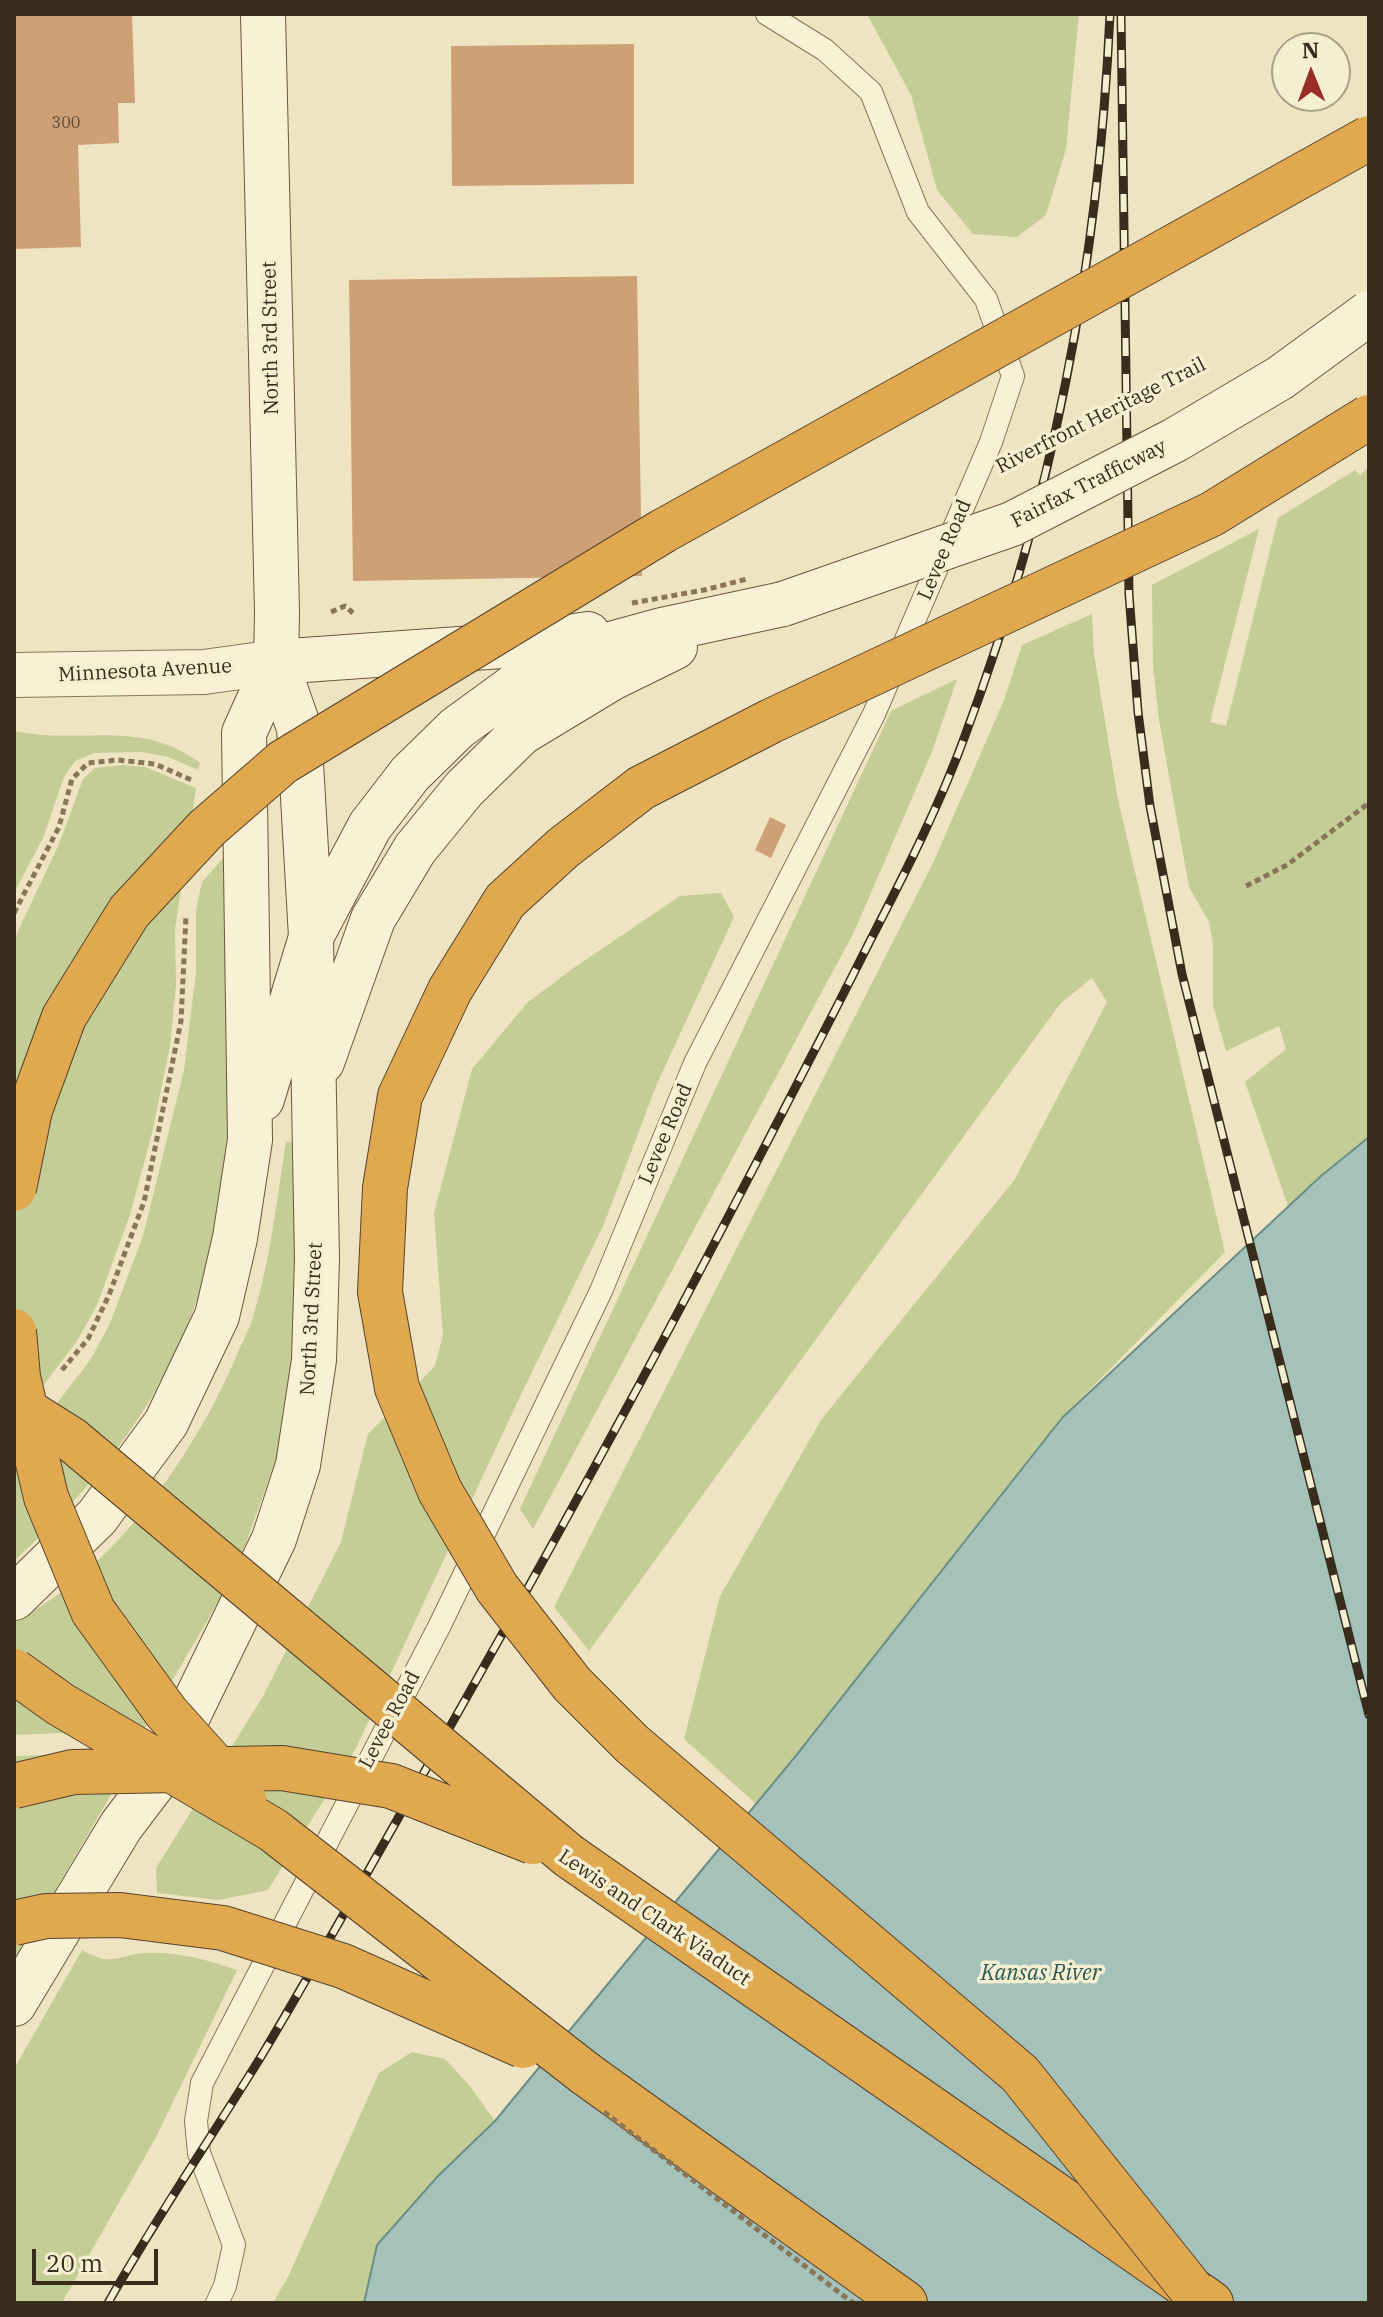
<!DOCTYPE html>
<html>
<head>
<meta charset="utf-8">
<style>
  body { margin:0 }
  #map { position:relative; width:1383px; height:2317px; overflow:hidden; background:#efe4c1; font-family:"IBM Plex Serif",serif }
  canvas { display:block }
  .frame { position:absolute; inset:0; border:16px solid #382c1d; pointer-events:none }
  .north { position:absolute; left:1271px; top:32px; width:80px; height:80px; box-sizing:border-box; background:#f6eed1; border:2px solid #aaa089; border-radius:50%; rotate:359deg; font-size:22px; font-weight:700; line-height:32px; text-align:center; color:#382c1d }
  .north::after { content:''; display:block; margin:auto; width:28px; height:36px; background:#992d27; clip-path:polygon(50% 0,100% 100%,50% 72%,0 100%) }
  .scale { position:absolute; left:32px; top:2249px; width:126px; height:36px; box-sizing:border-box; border:4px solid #382c1d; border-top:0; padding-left:10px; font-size:24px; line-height:28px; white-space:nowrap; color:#382c1d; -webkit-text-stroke:6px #f6eed1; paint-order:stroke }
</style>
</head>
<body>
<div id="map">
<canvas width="1383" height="2317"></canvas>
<div class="frame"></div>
<div class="north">N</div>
<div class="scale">20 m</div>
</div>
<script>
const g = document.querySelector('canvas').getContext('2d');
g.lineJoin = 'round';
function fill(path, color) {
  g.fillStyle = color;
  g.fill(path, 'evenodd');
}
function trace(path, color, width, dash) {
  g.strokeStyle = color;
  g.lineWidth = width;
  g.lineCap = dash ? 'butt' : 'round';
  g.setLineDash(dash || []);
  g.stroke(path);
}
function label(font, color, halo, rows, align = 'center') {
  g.font = font + ' "IBM Plex Serif",serif';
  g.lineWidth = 7;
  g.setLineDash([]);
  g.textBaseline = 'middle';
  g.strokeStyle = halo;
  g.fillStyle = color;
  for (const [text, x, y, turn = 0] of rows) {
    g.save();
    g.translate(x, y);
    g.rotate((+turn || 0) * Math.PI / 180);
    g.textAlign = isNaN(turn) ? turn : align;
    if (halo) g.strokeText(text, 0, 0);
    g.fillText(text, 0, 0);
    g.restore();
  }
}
const green = new Path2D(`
  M863,14h216l-13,135 -20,66 -29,22 -44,-3 -36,-44 -26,-95 -43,-79z
  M1369,467v670l-81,69 -43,-124 41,-33 -7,-23 -53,25 -13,-46v-62l-4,-21 -20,-35 -30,-167 -6,-53 -1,-82 107,-56 -49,193 16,4 52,-208 77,-48 5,5z
  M1092,614l2,40 24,146 107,452 -163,166 -306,386 -72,-65 36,-143 101,-176 194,-241 92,-177 -15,-24 -32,26 -471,647 -35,-44 379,-744 71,-163 18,-55z
  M957,679l-25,73 -78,180 -321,597 -13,-20 371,-798z
  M14,731c69,14 125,-13 186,32l-2,7 -30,-13 -26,-5 -48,1 -19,8 -11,16 -21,61 -29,55z
  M122,765l23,2 51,21 -21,141 1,56 -6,61 -18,87 -22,82 -33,90 -20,36 -63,83v-476l3,-15 42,-89 24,-65 12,-11z
  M224,857c4,170 26,359 -58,515 -38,71 -92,134 -152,189v-102l77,-100 19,-36 33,-87 41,-166 12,-98v-62l6,-28z
  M721,893l13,24 -78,169 -52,138 -88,181 -160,343 -88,142 -49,10 -62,-7 -1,-25 106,-170 79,-156 27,-108 67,-68 8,-31 -9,-122 38,-144 55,-66 48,-36 105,-71z
  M286,1142l12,1v179l-16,121 -36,100 -25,54 -91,156 -50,-18 -21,-2 -45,2v-112c17,-11 35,-21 51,-34 75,-58 138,-152 174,-239 6,-13 13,-26 16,-40 16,-54 22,-112 31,-168z
  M69,1754l51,25 -106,183v-206z
  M82,1950c34,19 35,3 68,3 29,-1 59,7 87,17l-81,167 -94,166h-48v-234z
  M412,2052l33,7 24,26 26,36 -57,55 -61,69 -13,58h-91l16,-28 90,-202z`);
const water = new Path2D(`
  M1369,1137v1166h-1005l13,-58 61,-69 57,-55 299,-363 268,-340 259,-242z`);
const building = new Path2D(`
  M14,14h118l3,89h-17l1,40 -41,2 3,102 -67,2z
  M634,44v140l-182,2 -1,-140z
  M637,276l5,300 -289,5 -4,-301z
  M770,817l16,8 -15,33 -16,-8z`);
const path = new Path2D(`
  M331,612l14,-6 8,7
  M1246,886l41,-21 82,-62
  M14,913l45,-86 13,-48 16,-16 30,-3 37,4 39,17
  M62,1370l26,-31 21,-44 35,-93 37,-181 5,-105`);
const lane = new Path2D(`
  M217,2303l8,-17 9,-41 -35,-92 -3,-32 6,-38 237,-456 162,-336 94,-228 179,-349 117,-272 22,-66 -27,-77 -68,-87 -47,-120 -46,-42 -58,-36`);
const street = new Path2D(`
  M14,675l190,-3 72,-10`);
const secondary = new Path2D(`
  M276,662l240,-17 72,-11
  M322,1062l51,-143 42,-70 49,-60 57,-56 91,-55 63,-31
  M262,1099l49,-162 59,-111 40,-52 47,-46 59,-43 62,-32 84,-23 121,-26
  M14,1598l83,-81 69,-94 51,-107 18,-78 15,-98 -6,-407 32,-71 1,-50 -14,-598
  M14,2004l107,-178 38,-50 115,-237 24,-74 16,-105 3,-101 -6,-322 -12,-209 -23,-66`);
const highway = new Path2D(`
  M569,1856l642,447
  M586,2074l319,229`);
const rail = new Path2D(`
  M1121,14l8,580 9,118 12,94 32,168 187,741
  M108,2303c48,-85 103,-165 154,-248 56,-94 110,-191 164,-286 103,-181 203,-362 299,-546 49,-94 98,-188 145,-282 35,-68 70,-136 96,-208 86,-230 133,-474 144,-719`);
const pathBridge = new Path2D(`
  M632,603l72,-13 43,-11
  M604,2112l249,191`);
const secondaryBridge = new Path2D(`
  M783,604l229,-80 163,-84 105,-62 89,-65`);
const highwayBridge = new Path2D(`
  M14,1189l16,-79 34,-93 65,-105 77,-83 77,-67 380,-231 706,-393
  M14,1331l4,46 28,120 47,114 73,101 78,87
  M14,1403l57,36 498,417
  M14,1671l46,33 213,126 313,244
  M14,1786l59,-14 209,-4 109,18 142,56
  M14,1923l32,-7 74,-1 103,13 120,38 180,80
  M1192,2290l-172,-216 -388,-330 -60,-60 -75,-96 -57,-97 -43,-103 -17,-96 5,-104 15,-92 50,-106 55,-89 58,-53 78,-60 130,-67 441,-207 157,-97`);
const numberNames = [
  ["300",66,123]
];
const streetNames = [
  ["North 3rd Street",271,338,-91],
  ["Riverfront Heritage Trail",1101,416,-27],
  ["Fairfax Trafficway",1089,484,-27],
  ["Levee Road",945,550,-67],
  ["Minnesota Avenue",145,671,-3],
  ["Levee Road",666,1134,-67],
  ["North 3rd Street",312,1319,-87],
  ["Levee Road",390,1720,-62],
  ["Lewis and Clark Viaduct",654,1918,34]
];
const waterNames = [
  ["Kansas River",1041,1974]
];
fill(green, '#c3cd95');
fill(water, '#a4c1ba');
trace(water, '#6b8f88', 2);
fill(building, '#cea076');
trace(lane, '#897558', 24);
trace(street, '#897558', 46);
trace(secondary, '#6b563c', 46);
trace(highway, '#56432d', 46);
trace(path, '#897558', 5, [6, 4]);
trace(lane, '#f9f1d5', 22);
trace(street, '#f9f1d5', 44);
trace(secondary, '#f9f1d5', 44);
trace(highway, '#e0a950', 44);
trace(rail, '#382c1d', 9);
trace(rail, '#f6eed1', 6, [18]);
trace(secondaryBridge, '#6b563c', 46, []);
trace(highwayBridge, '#56432d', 46, []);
trace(pathBridge, '#897558', 5, [6, 4]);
trace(secondaryBridge, '#f9f1d5', 44);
trace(highwayBridge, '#e0a950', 44);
label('16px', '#5e4933', null, numberNames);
label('20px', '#382c1d', '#f6eed1', streetNames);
label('italic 22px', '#2c5858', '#f6eed1', waterNames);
</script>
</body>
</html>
